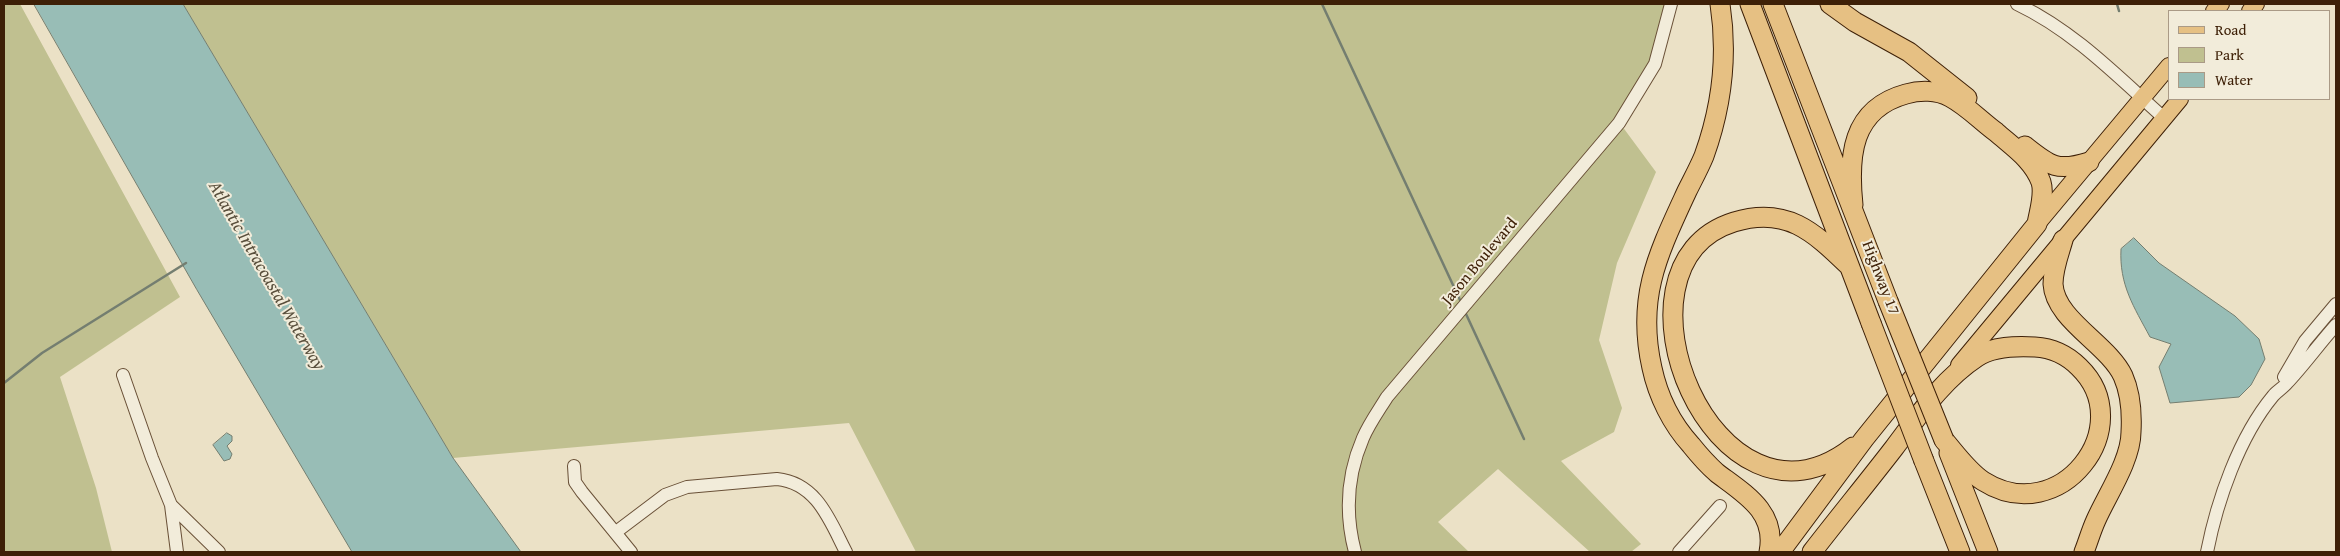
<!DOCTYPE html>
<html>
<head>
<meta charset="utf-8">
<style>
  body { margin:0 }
  #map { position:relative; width:2340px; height:556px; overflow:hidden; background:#ebe1c6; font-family:"Gentium Book Plus",serif }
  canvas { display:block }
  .frame { position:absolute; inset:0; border:5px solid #3e2007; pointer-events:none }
  .legend { position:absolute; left:2168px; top:10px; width:162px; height:90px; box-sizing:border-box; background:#f2ecda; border:1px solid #aa9a86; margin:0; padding:6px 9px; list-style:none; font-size:15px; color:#3e2007 }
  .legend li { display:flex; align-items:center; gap:10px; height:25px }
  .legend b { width:25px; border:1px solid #aa9a86 }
</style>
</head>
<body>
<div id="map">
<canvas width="2340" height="556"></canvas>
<div class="frame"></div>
<ul class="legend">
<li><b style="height:6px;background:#e6c083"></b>Road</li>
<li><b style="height:14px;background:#c0c090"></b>Park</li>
<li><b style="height:14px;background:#98bdb6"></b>Water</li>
</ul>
</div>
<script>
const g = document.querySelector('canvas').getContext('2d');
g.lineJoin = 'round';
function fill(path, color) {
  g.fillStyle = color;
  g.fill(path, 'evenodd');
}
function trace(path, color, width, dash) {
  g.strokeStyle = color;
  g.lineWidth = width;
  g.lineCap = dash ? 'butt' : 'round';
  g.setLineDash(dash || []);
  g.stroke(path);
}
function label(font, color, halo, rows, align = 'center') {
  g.font = font + ' "Gentium Book Plus",serif';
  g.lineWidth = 4;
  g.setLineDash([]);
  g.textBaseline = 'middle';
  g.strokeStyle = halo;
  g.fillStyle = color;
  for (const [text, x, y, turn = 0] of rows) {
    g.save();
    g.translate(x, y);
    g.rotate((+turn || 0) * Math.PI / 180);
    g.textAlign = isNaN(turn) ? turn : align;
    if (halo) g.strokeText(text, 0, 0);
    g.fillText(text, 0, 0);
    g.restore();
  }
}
const green = new Path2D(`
  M4,4h16l160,293 -120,80 36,111 16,64h-108z
  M183,4h1488l-16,60 -36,58 37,50 -39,91 -18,77 23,68 -8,24 -53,29 80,83 -10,8h-41l-92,-83 -60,53 31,30h-553l-67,-129 -396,35z`);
const water = new Path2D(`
  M34,4h149l270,454 68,94h-169l-155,-262z
  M2134,238l25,25 76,53 24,23 6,20 -14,26 -12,12 -69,6 -11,-36 12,-23 -21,-7c-16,-30 -31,-52 -29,-88z
  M227,433l5,3v5l-5,5 5,8 -2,5 -6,2 -11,-16z`);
const stream = new Path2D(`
  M1322,4l138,296
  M2117,4l2,7
  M1466,314l58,125
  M4,383l38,-30 144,-90`);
const minor = new Path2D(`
  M2017,4c57,27 101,73 147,114
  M123,375l29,83 19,47 6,47
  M2284,377l21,-36 31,-37
  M574,466l1,16 7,10 49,60
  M171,505l48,47
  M616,532l49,-37 22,-8 90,-8c40,4 53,42 69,73
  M1355,552c-10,-38 -8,-77 8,-114 6,-14 16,-28 24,-41l232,-274 36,-59 16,-60
  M1679,552l41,-46
  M2207,552c10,-51 32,-115 66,-156 4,-5 10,-8 14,-13 17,-18 32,-39 49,-58`);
const major = new Path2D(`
  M2214,11l7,-7
  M2250,11l6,-7
  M2037,224l132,-158
  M1959,365l221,-266`);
const highway = new Path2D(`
  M1720,4c8,52 2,102 -16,152 -5,12 -11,23 -17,35 -29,63 -51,106 -35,177 6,28 20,56 39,77 8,10 17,20 26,28 28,21 60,39 52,79
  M1750,4l121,319
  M1773,4l115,297
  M1830,4l25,18 54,30 58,46
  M2025,146c25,20 32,26 64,16
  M2063,240c-4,14 -10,29 -10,44 2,36 55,60 70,92 8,18 9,38 8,56 0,28 -24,63 -35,88 -5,11 -8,22 -12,32
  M1849,266c-36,-35 -63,-60 -115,-44 -138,43 -18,333 119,225
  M1949,453l39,99
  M1924,461l36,91
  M1780,552l84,-113 173,-215c2,-13 8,-29 4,-42 -8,-22 -28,-35 -45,-50 -15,-11 -29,-26 -46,-35 -13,-7 -30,-7 -44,-3 -55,15 -58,63 -53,111
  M1812,552c27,-35 55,-69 82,-104 25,-33 48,-68 83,-91 16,-11 39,-11 58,-10 17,1 32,8 44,20 61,59 -19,163 -96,114 -15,-10 -27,-27 -39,-41`);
const highwayBridge = new Path2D(`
  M1888,301l56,139
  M1871,323l53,138`);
const streetNames = [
  ["Jason Boulevard",1480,262,-50],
  ["Highway 17",1880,278,69]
];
const waterNames = [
  ["Atlantic Intracoastal Waterway",266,276,60]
];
fill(green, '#c0c090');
fill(water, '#98bdb6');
trace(water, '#747e70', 1);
trace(stream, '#747e70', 2.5);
trace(minor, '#695037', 14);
trace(major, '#3e2007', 18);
trace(highway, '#3e2007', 21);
trace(minor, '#f2ecda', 12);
trace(major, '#e6c083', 16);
trace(highway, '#e6c083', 19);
trace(highwayBridge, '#3e2007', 21, []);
trace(highwayBridge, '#e6c083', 19);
label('16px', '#3e2007', '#f2ecda', streetNames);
label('italic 18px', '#594f3c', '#f2ecda', waterNames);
</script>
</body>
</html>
